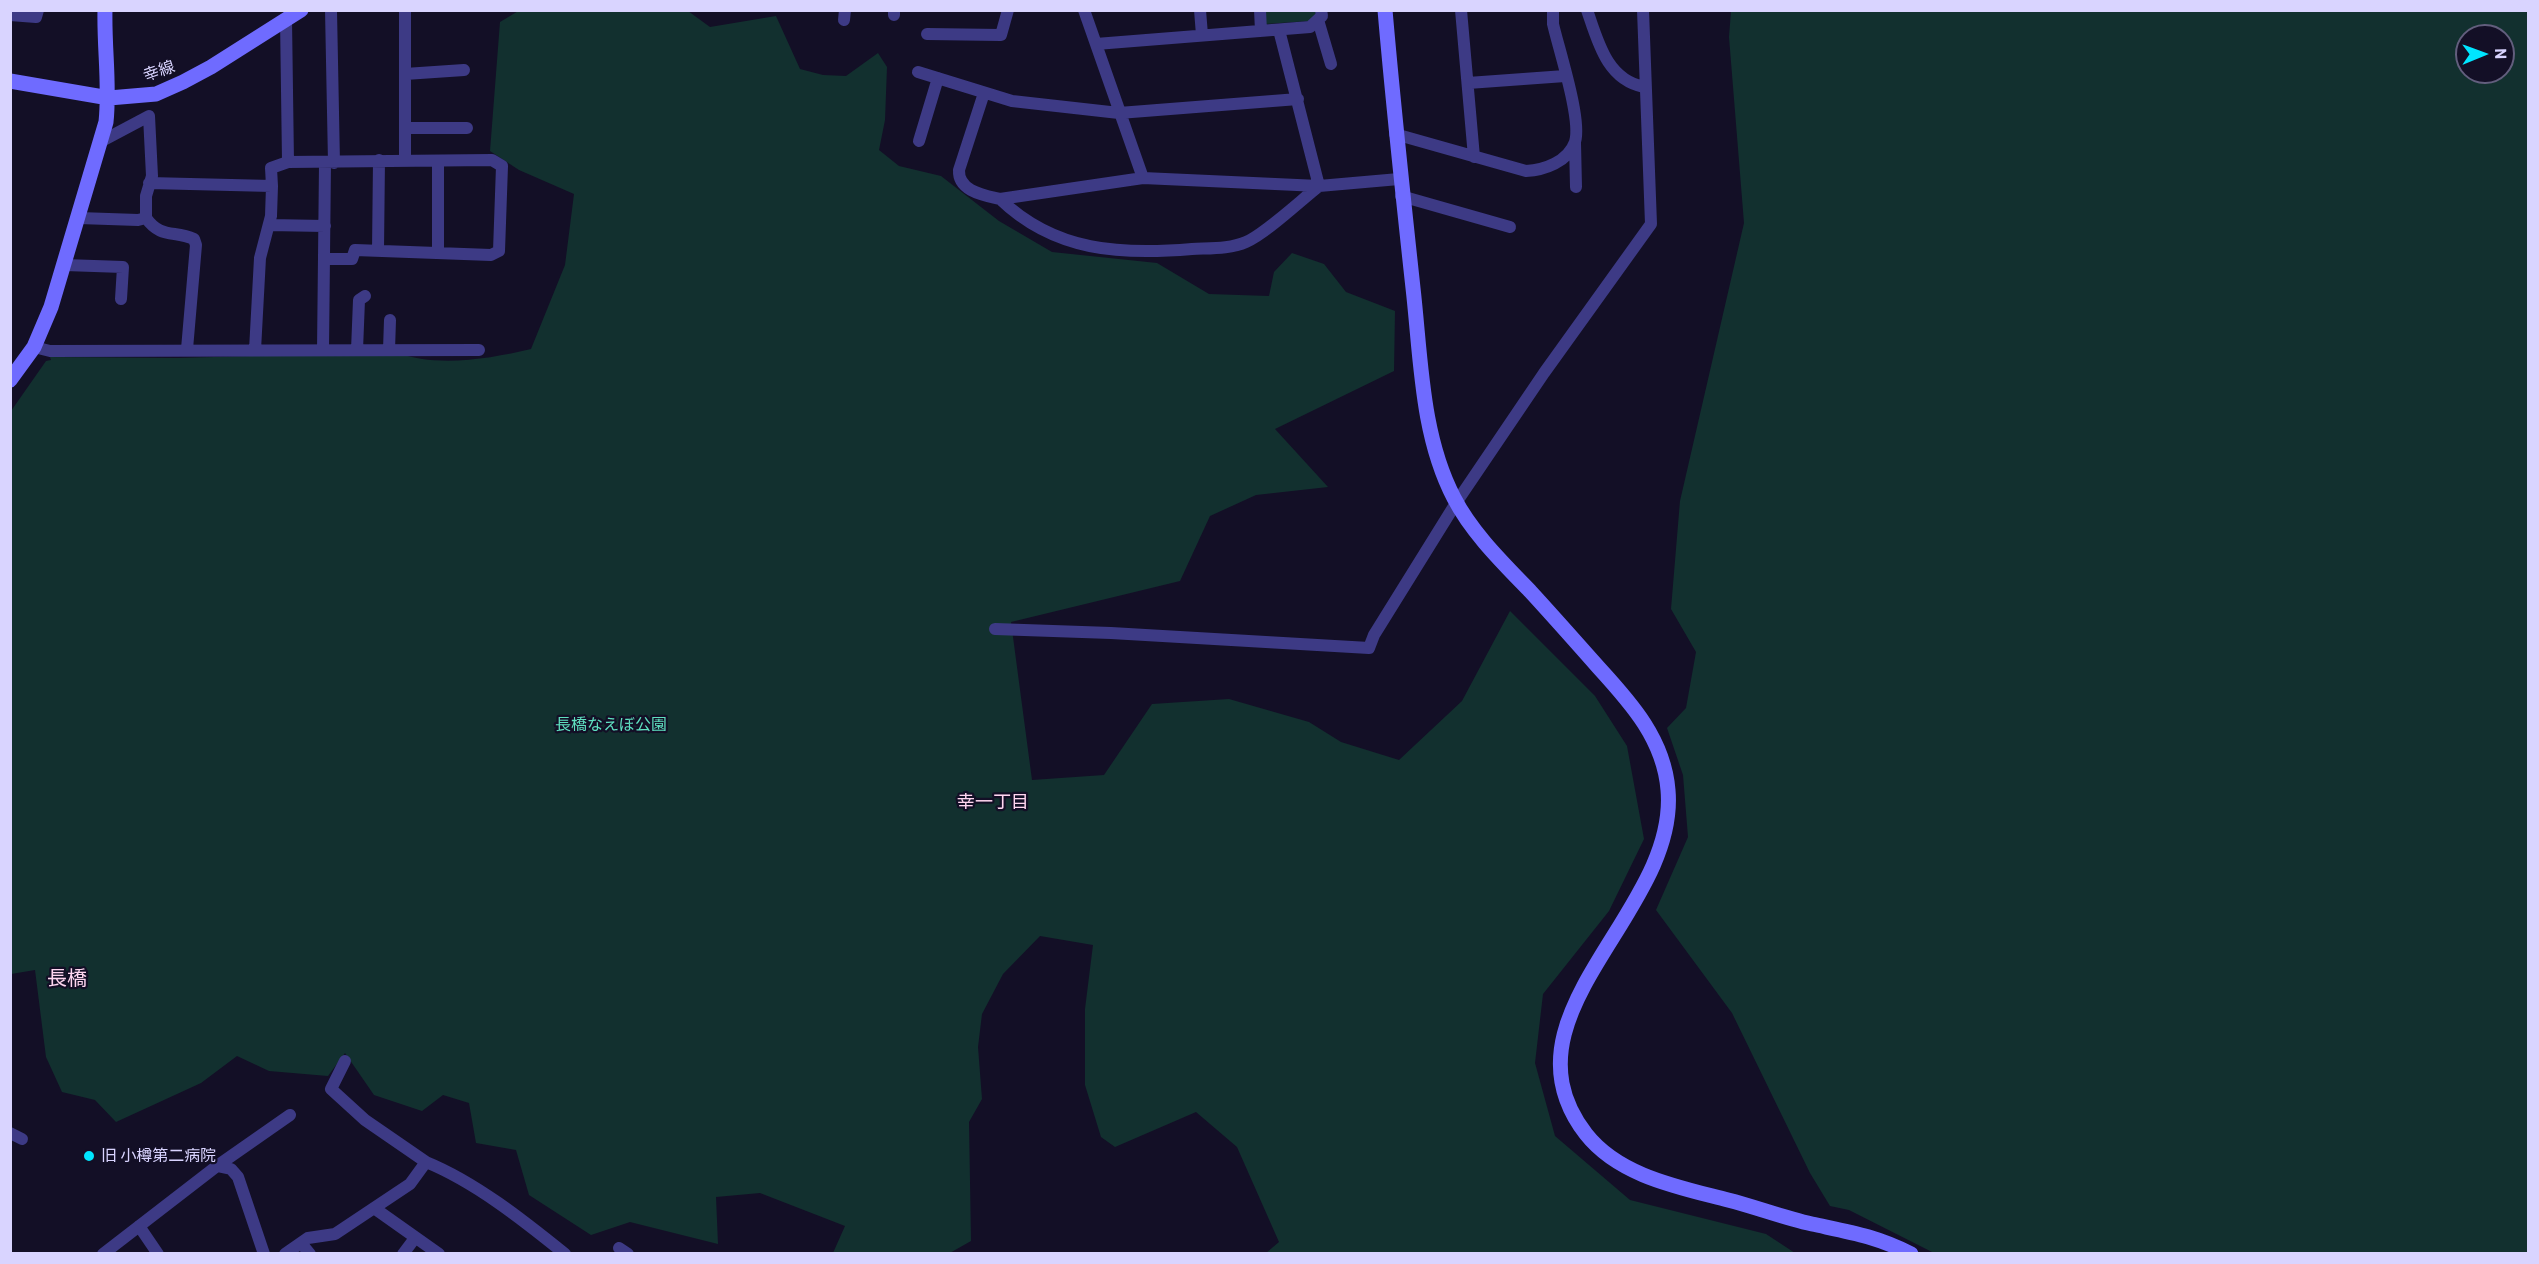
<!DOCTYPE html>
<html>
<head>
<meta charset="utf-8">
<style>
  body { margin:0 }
  #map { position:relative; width:2539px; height:1264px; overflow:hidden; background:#130f26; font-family:Barlow,sans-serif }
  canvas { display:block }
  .frame { position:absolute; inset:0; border:12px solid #d9d4ff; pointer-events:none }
  .north { position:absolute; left:2455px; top:24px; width:60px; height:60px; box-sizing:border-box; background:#130f26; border:2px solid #625e7d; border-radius:50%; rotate:89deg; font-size:16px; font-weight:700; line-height:24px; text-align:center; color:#d9d4ff }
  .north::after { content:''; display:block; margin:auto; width:21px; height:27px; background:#00e5ff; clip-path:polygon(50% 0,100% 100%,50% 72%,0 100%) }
</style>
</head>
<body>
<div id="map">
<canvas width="2539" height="1264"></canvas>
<div class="frame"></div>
<div class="north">N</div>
</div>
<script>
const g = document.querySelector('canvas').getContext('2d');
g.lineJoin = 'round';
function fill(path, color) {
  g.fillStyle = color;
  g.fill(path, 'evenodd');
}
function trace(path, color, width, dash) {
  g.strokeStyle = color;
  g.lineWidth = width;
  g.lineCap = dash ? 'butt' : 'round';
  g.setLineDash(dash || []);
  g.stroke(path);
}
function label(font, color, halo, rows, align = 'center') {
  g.font = font + ' Barlow,"Noto Sans JP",sans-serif';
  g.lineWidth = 4.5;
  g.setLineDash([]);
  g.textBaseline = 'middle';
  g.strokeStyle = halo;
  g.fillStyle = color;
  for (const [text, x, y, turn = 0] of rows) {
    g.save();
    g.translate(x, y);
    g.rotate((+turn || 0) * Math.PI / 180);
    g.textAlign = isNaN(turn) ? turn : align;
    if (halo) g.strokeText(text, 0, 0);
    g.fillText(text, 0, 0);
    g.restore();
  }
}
const green = new Path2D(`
  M520,10l168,1 22,16 66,-11 24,53 23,6 23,1 32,-23 9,14 -2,53 -6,30 20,16 42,10 58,45 53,31 105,11 52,31 60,2 5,-24 18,-19 32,11 22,28 49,19 -1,60 -119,58 53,58 -72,8 -46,21 -30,65 -169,41 21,158 72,-5 48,-71 77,-5 80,23 32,20 58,18 63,-59 48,-90 85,85 32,50 17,93 -35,72 -66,83 -8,69 20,73 75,64 136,34 29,19h-529l13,-11 -42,-95 -41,-35 -81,35 -14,-10 -16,-52v-76l8,-64 -53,-9 -37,38 -21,40 -4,33 4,52 -13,23 2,119 -23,13 -115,-1 12,-27 -85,-33 -44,4 2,47 -88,-22 -39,13 -62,-40 -13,-45 -40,-7 -7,-40 -26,-8 -21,16 -48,-16 -29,-42 -17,23 -59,-5 -32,-15 -36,27 -85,39 -21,-22 -33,-8 -16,-35 -11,-87 -24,4v-563l35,-50 5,-1 -1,-3 128,1 217,-6c42,16 93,7 136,-3l34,-84 9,-71 -55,-24 -29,-19 10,-129z
  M1263,11h53v3l-7,7 -44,3z
  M1731,11h797v1242h-594l-85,-43 -19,-4 -20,-33 -78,-160 -76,-103 32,-73 -5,-62 -16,-47 19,-20 10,-56 -25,-43 9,-108 64,-278 -15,-186zM2467,36h36v36h-36z`);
const street = new Path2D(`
  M331,10l3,153
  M405,10v151
  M1084,10l59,168
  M1200,10l2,25
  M1260,10l1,21
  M1461,10l13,147
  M1587,10c11,32 20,70 57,77
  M10,15l26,2 2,-7
  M894,15v-5
  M286,19l2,143
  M844,20l1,-10
  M1318,20l13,44
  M927,34l74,1 7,-25
  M1096,44l214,-17 12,-11 -1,-6
  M918,72l94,29 107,12 179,-14
  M405,74l59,-4
  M1468,83l97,-7
  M984,93l-25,77c-1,21 24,25 41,29l143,-21 176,8 80,-7
  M405,128h62
  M1395,134l131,37c18,-1 42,-9 49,-29 7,-22 -16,-92 -22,-118v-14
  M919,141l19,-63
  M100,142l49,-26 3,60 -6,20v22c15,21 28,12 48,21l2,6 -9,104
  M1575,143l1,44
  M149,183l123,3 -1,-18 17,-6 204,-2 10,6 -3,85 -8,4 -136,-5 -3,9h-27
  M1401,196l109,31
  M1000,199c55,53 121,56 192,50 18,-1 38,0 54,-7 19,-8 54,-41 73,-56l-40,-156
  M79,218l59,2 8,-2
  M269,225l56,1
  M378,250l1,-90
  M438,253v-91
  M65,265l58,2 -2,32
  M34,347l16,4 429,-1
  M255,350l5,-92 11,-42 1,-30
  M323,350l2,-187
  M357,350l2,-50 6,-4
  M389,350l1,-30
  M995,629l116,4 258,15 5,-13 82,-132 88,-130 107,-149 -8,-214
  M345,1061l-14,28 34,31 61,42
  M10,1133l12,6
  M217,1166l14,3 7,8 26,77
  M374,1208l65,46
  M139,1226l19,28
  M301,1243l9,11
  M619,1248l9,6
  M103,1254l114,-88 73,-51
  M285,1254l23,-16 27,-4 75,-50 16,-22c49,20 97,58 139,92
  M403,1254l12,-16`);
const secondary = new Path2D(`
  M1385,10c8,93 18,186 28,278 8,70 8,147 41,210 18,35 49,65 76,93 23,25 46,51 69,77 33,36 65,72 69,122 11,123 -174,225 -82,344 33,42 92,53 142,66 28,7 56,18 84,24 37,8 64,12 99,30
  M10,81l99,17 47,-4 27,-12 28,-15 90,-57
  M10,380l24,-33 17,-40 55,-185c4,-37 -2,-74 -1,-112`);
const markers = [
  [89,1156,6,"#00e5ff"]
];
const streetNames = [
  ["幸線",159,71,-19]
];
const parkNames = [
  ["長橋なえぼ公園",611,725]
];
const poiNames = [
  ["旧 小樽第二病院",101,1156]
];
const neighbourhoodNames = [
  ["幸一丁目",993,802]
];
const quarterNames = [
  ["長橋",67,978]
];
fill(green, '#12302f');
trace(street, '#3d3a85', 12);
trace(secondary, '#6f6bff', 15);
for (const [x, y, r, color] of markers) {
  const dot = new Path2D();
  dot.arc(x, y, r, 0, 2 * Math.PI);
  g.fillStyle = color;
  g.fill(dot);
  trace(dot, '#130f26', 2);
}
label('16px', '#d9d4ff', '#130f26', streetNames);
label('16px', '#5fe0c0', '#130f26', parkNames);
label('16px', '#d9d4ff', '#130f26', poiNames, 'left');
label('18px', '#ffd6f0', '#130f26', neighbourhoodNames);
label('20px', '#ffd6f0', '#130f26', quarterNames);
</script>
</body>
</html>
